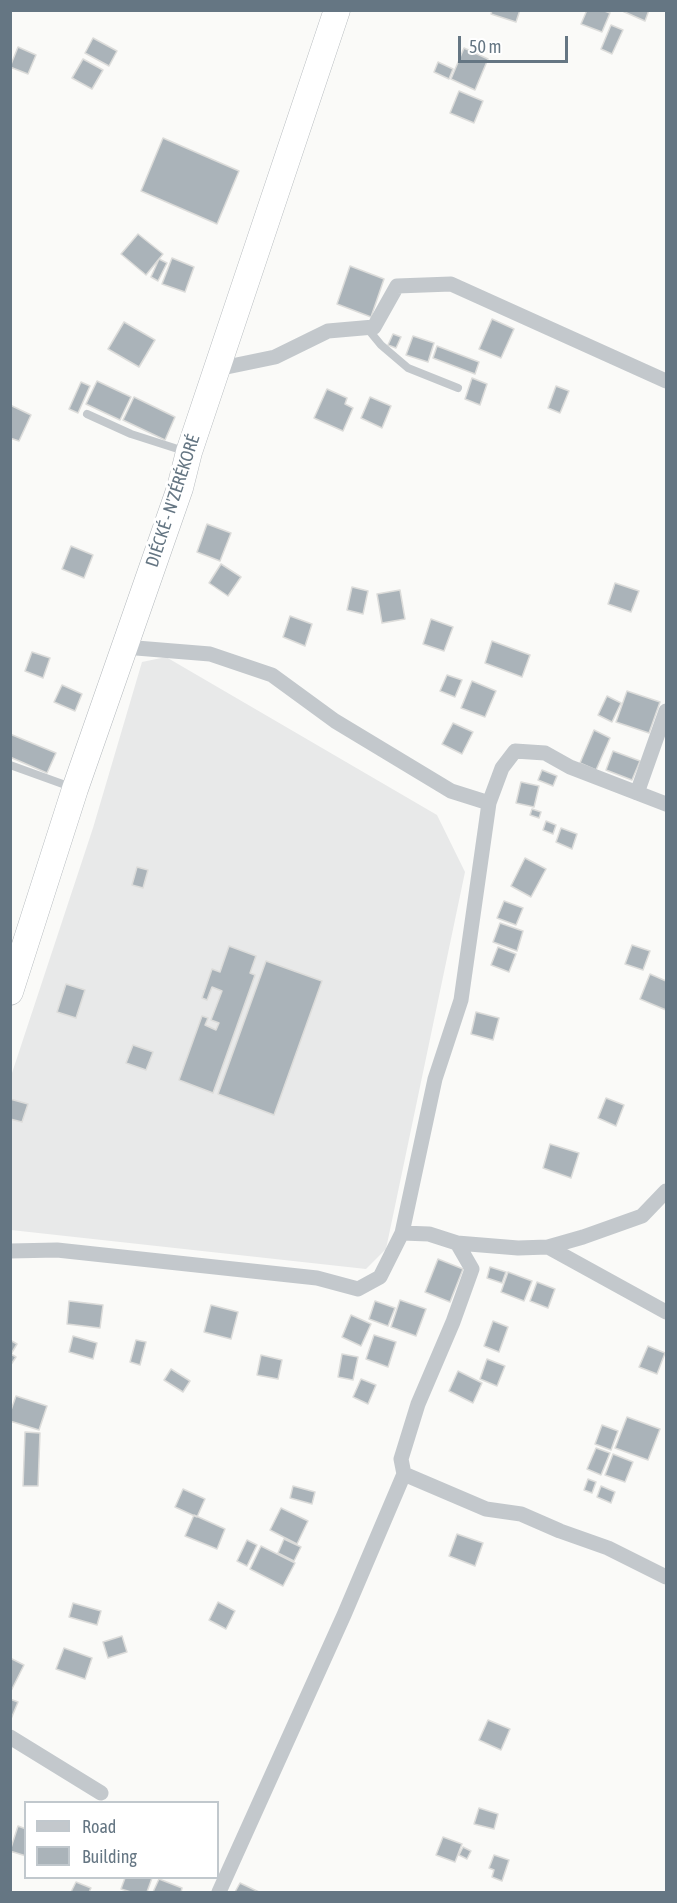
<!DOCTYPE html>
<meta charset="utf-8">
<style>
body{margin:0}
#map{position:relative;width:677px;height:1903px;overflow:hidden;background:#fafaf8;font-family:"Asap Condensed",sans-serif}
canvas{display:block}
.frame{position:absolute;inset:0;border:12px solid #657683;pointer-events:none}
.legend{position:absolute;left:24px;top:1801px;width:195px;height:78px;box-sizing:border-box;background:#fff;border:2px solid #c1c8cd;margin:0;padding:8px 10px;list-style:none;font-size:18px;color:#657683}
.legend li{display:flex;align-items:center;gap:12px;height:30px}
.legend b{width:30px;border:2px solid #c1c8cd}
.scale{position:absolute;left:458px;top:36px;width:110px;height:27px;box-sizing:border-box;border:3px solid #657683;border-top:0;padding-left:8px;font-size:18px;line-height:21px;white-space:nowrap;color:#657683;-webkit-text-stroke:4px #fff;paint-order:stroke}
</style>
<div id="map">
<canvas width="677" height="1903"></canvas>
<div class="frame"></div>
<ul class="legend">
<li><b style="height:8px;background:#c3c8cc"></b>Road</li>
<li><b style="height:16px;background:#aab3b9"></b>Building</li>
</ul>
<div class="scale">50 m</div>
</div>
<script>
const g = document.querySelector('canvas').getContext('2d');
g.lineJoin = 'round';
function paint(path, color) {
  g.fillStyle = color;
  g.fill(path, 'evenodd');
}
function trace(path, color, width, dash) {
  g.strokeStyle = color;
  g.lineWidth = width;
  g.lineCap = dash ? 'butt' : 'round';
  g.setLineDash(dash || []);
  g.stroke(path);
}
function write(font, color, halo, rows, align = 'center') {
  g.font = font + ' "Asap Condensed",sans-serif';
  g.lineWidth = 6;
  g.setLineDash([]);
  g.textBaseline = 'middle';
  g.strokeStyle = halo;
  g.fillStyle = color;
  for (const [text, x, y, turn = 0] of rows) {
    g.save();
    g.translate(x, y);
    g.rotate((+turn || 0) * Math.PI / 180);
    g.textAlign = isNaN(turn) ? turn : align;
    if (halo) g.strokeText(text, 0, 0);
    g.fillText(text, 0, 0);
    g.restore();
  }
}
paint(new Path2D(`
 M166 657 437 815 465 872 386 1249 366 1269 11 1230V1076L93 828 142 662Z`), '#e8e9e9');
const building = new Path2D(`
 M492 10H520L516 22 491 14Z
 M587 10H602L610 13 602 32 581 24Z
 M620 10H649L645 21Z
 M611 25 623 30 612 54 601 49Z
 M93 38 117 51 109 66 85 53Z
 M18 47 36 55 28 74 10 67Z
 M464 48 488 59 475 90 451 79Z
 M83 59 103 70 92 89 72 78Z
 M438 62 453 69 449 79 434 72Z
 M459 91 483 101 474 123 450 113Z
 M163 138 239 171 217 224 141 191Z
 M138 234 163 254 146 275 121 254Z
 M172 258 194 267 185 292 162 284Z
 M159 259 167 263 158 281 151 277Z
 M350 266 384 279 371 317 337 304Z
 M492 319 514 329 501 358 479 349Z
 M124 322 155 340 139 367 108 349Z
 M393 334 401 337 396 348 388 345Z
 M413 336 434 343 428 362 406 355Z
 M437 346 479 362 475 374 433 358Z
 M472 378 487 384 480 405 465 399Z
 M97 381 131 397 120 420 86 404Z
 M81 382 90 386 78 413 69 409Z
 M556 386 569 391 560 413 548 408Z
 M327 389 347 398 345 404 353 408 343 431 314 418Z
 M134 397 175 417 165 440 123 420Z
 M370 397 391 406 382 428 361 418Z
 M10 405 31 415 19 441 10 438Z
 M207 524 231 533 220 561 197 552Z
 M71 546 93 555 84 578 62 569Z
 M221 564 241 577 228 596 209 583Z
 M615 583 639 591 631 612 608 604Z
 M352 587 368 591 363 614 347 610Z
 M400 590 405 619 382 623 377 594Z
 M290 616 312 624 305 646 283 637Z
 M431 619 453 627 444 651 423 644Z
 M492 641 530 655 522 677 485 663Z
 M32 652 50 658 43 678 25 671Z
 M447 675 462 680 455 697 440 691Z
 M472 681 496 691 485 717 461 708Z
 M62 685 82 694 75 711 54 702Z
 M627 691 660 702 649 733 616 722Z
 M607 696 621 703 612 722 598 715Z
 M453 723 473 732 462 754 442 744Z
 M594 730 610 738 596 770 580 763Z
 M10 734 56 753 47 773 10 757Z
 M613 751 640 761 632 780 606 770Z
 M542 770 557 776 553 786 538 780Z
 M521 782 539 786 534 807 516 803Z
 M532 809 541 812 539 818 530 815Z
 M546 821 556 825 553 834 543 830Z
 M561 828 577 834 572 849 556 842Z
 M525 858 546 869 531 897 511 886Z
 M137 867 148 870 143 888 132 885Z
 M504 901 523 908 516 925 497 918Z
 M500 923 523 931 517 951 493 942Z
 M632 945 650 951 643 970 625 964Z
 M229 946 256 956 250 973 255 975 213 1093 179 1080 202 1016 208 1018 205 1025 216 1030 219 1023 211 1020 222 991 212 987 207 1000 202 998 212 969 220 972Z
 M498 947 516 954 509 972 491 965Z
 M266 961 322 981 274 1115 218 1094Z
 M650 974 666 981V1010L640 999Z
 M66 984 85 990 76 1018 57 1012Z
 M476 1012 499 1018 493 1040 471 1034Z
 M133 1045 153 1052 146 1070 126 1063Z
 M606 1098 624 1105 616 1126 598 1118Z
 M10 1099 28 1104 22 1122 10 1119Z
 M550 1144 579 1153 571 1178 543 1168Z
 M438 1259 463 1269 450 1302 425 1292Z
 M490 1267 506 1272 502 1283 487 1278Z
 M508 1272 532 1281 524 1301 501 1292Z
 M537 1282 555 1289 548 1308 530 1301Z
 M400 1300 426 1309 416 1336 391 1327Z
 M69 1301 103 1305 100 1328 67 1324Z
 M375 1301 395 1308 388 1326 369 1319Z
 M211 1305 238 1312 231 1339 204 1332Z
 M351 1315 371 1324 361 1346 342 1337Z
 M493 1321 508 1327 499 1352 484 1346Z
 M374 1335 396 1342 388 1367 366 1359Z
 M73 1336 97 1343 93 1359 69 1352Z
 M10 1340 17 1344 11 1354 16 1357 10 1366Z
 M136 1340 146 1342 140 1365 130 1362Z
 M648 1346 665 1353 657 1374 639 1367Z
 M342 1354 358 1357 353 1380 338 1377Z
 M261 1355 282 1360 278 1379 257 1375Z
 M487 1359 505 1366 497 1386 480 1379Z
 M171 1369 190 1381 183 1392 164 1380Z
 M458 1371 482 1383 473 1403 449 1391Z
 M361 1379 376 1385 368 1404 353 1397Z
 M16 1396 47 1406 39 1430 10 1421V1413Z
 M627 1417 660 1429 648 1460 615 1448Z
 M602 1425 618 1431 611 1450 595 1444Z
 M25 1432 40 1433 38 1486H23Z
 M596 1448 610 1453 601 1475 587 1469Z
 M613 1454 633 1462 625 1482 605 1475Z
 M588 1479 596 1482 592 1493 584 1490Z
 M293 1486 315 1492 312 1504 290 1498Z
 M601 1486 615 1492 611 1503 597 1497Z
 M183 1489 205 1499 197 1517 175 1507Z
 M281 1508 308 1521 297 1544 270 1530Z
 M194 1515 225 1529 217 1549 185 1536Z
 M457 1534 483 1543 475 1566 449 1556Z
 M284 1539 301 1547 294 1561 278 1553Z
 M247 1540 257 1545 247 1566 237 1561Z
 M261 1546 295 1563 283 1586 250 1569Z
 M218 1602 235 1611 226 1629 209 1620Z
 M73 1603 101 1611 97 1625 69 1617Z
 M122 1636 127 1652 108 1658 103 1642Z
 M64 1648 92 1658 85 1679 56 1669Z
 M10 1658 24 1665 10 1693Z
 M10 1699 18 1702 11 1719H10Z
 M488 1720 510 1729 501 1750 479 1740Z
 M479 1808 498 1814 494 1829 474 1824Z
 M18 1826 26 1829V1856L10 1851Z
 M443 1837 462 1844 455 1862 436 1855Z
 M463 1847 471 1851 467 1859 459 1855Z
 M494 1855 509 1860 502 1881 492 1877 494 1870 489 1868Z
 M125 1878H152L147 1892H131L121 1889Z
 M159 1879 182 1888 181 1892H153Z
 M76 1882 91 1888 89 1892H71Z
 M240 1883 259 1892H235Z`);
paint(building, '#aab3b9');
trace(building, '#dcdcda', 1.5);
const trunk = new Path2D(`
 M10 992 75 789 180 488 189 452 337 10`);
trace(trunk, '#b4b9bd', 27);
trace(new Path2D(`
 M367 328 381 345 408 368 458 388
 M87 414 131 434 184 451
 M10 765 71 787`), '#c3c8cc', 8);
trace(new Path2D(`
 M217 369 275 357 328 331 374 327 397 286 451 284 666 381
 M124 647 210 654 272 675 335 721 451 791 489 803 461 1000 435 1079 402 1233
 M637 793 666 711
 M489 803 502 768 515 751 545 753 570 767 666 804
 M457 1243 518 1248 548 1247 583 1237 642 1216 666 1191
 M548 1247 666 1312
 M10 1251 57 1250 317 1278 358 1289 380 1277 402 1233 429 1234 457 1243 472 1269 453 1322 418 1404 401 1459 404 1474 486 1509 521 1514 560 1531 608 1548 666 1577
 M10 1737 101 1793
 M219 1892 344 1615 404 1474`), '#c3c8cc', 15);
trace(trunk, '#fff', 26);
write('18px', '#657683', '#fff', [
 ["DIÉCKÉ - N'ZÉRÉKORÉ",173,501,-72]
]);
</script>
